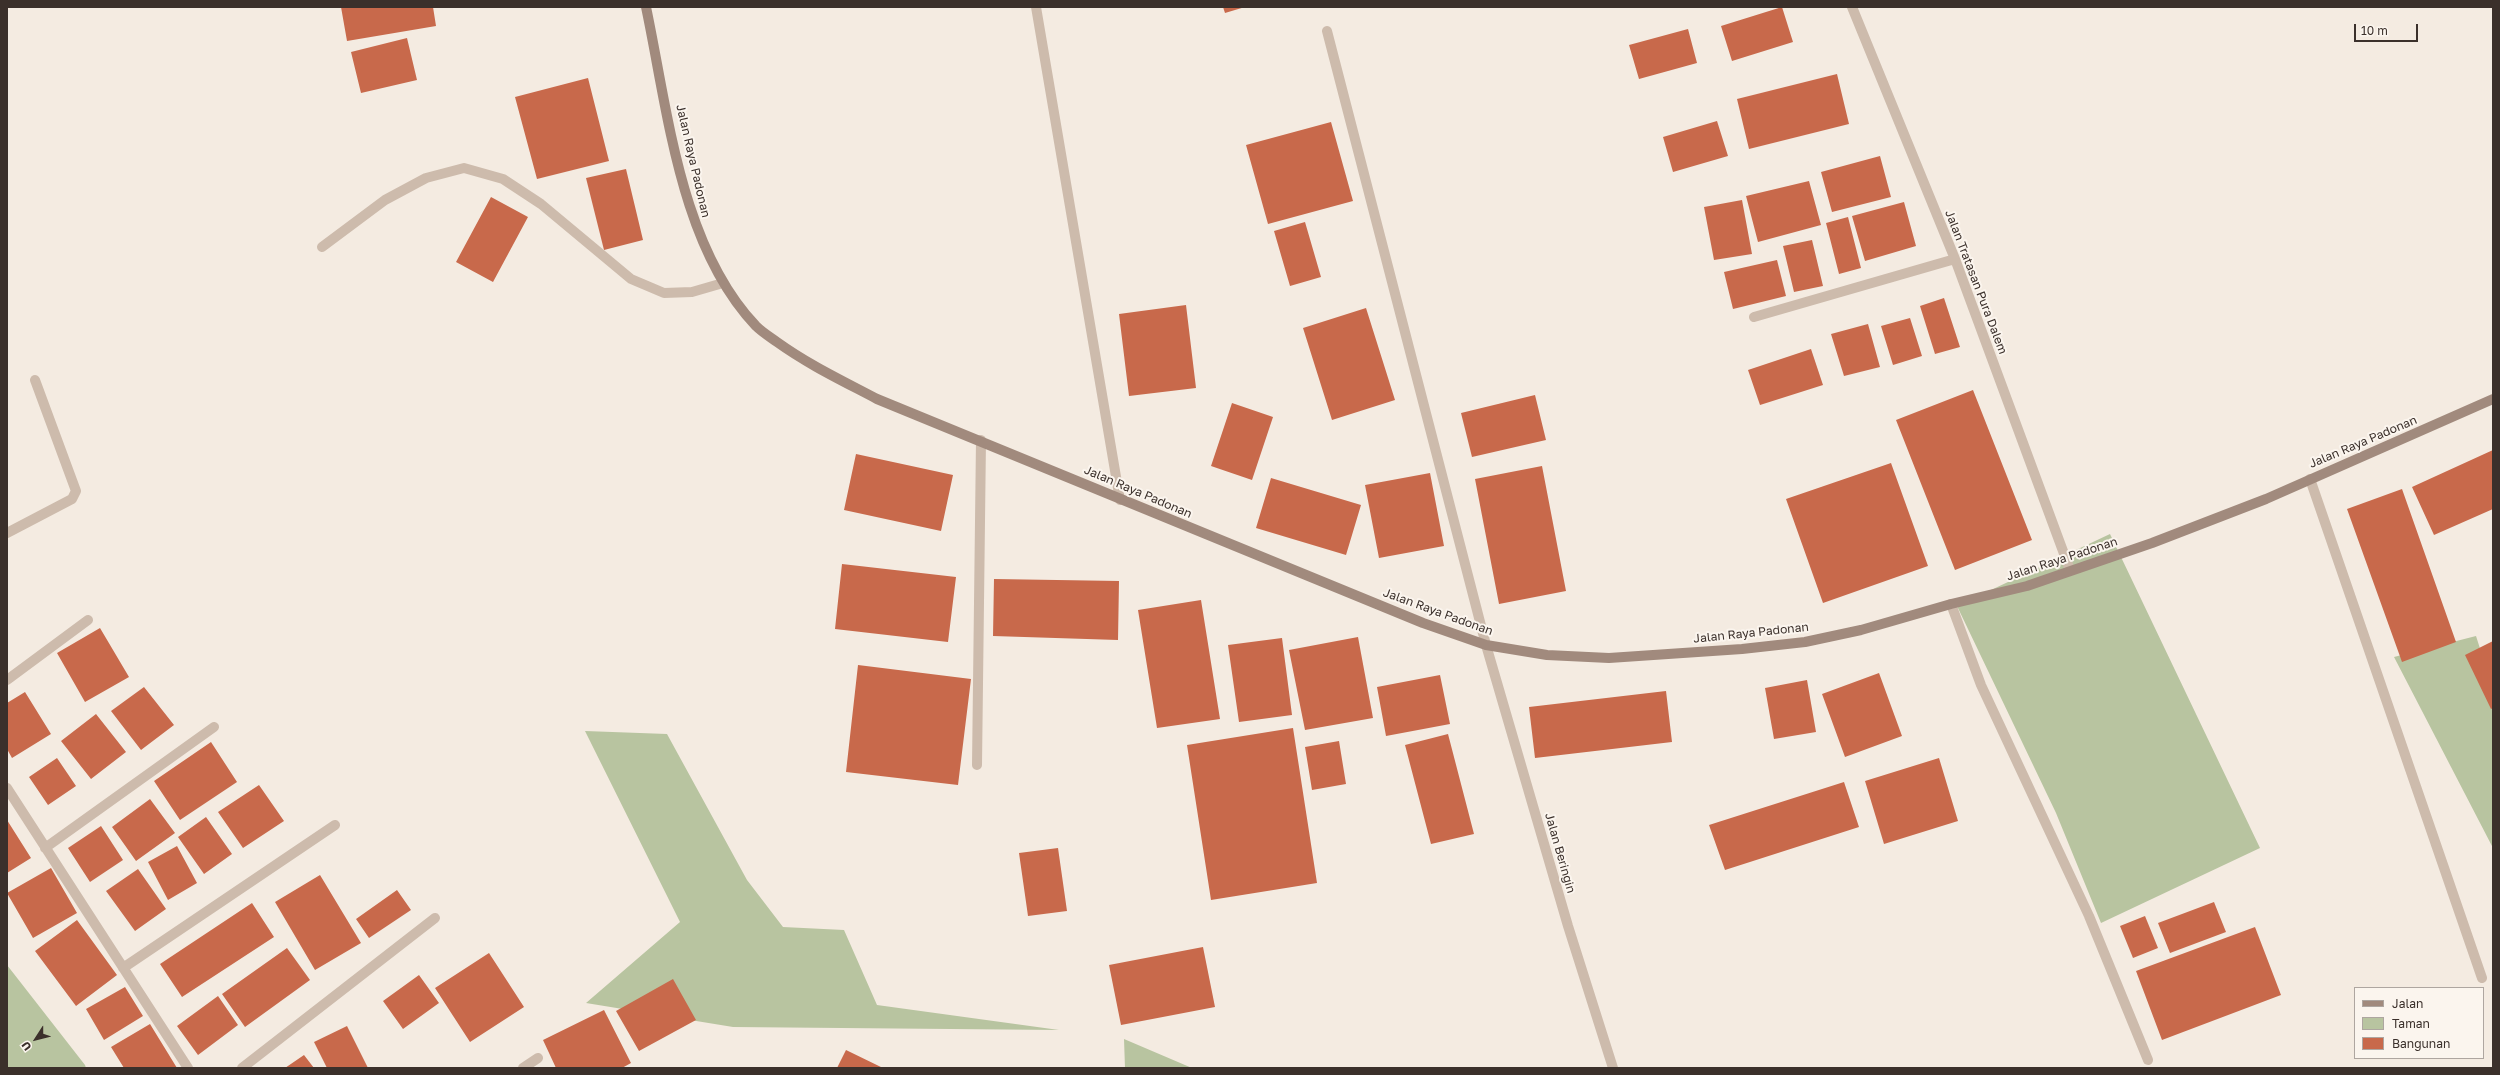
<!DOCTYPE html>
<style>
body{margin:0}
#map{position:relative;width:2500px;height:1075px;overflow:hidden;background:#f4ebe1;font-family:"Golos Text",sans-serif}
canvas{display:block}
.frame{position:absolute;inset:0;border:8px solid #3b302b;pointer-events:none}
.legend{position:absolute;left:2354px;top:987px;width:130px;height:72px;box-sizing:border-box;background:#fbf5ee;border:1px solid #aea6a0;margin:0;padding:5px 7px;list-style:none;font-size:12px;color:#3b302b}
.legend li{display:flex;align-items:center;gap:8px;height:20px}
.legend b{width:20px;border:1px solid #aea6a0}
.north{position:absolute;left:16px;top:1019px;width:40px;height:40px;-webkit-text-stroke:3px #fbf5ee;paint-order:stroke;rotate:234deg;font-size:11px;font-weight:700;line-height:16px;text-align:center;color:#3b302b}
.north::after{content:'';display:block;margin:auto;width:14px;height:18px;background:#3b302b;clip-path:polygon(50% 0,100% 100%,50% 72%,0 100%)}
.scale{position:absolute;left:2354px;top:24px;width:64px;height:18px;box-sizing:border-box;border:2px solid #3b302b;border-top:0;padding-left:5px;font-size:12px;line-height:14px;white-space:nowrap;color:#3b302b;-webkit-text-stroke:3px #fbf5ee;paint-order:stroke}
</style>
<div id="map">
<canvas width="2500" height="1075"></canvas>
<div class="frame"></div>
<ul class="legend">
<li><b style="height:5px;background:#a18a7d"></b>Jalan</li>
<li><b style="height:11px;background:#b8c4a0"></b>Taman</li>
<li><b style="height:11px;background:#c8694b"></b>Bangunan</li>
</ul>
<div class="north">U</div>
<div class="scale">10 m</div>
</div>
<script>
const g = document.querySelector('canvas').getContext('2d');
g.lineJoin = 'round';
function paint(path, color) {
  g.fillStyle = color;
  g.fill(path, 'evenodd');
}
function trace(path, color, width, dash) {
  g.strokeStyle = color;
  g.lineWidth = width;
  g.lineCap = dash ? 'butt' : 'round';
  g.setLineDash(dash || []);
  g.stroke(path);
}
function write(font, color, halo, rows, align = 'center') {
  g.font = font + ' "Golos Text",sans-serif';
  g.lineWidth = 4;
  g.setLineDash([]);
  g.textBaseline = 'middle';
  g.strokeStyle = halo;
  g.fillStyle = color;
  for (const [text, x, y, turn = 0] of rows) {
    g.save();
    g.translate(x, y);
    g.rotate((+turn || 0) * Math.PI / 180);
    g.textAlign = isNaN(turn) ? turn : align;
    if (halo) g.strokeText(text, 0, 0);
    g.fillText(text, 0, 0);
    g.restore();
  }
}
paint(new Path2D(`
 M2110 534 2260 848 2101 923 2056 813 1957 606Z
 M2476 636 2493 689V848L2394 657Z
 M585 731 667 734 747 880 783 927 844 930 877 1005 1059 1030 733 1027 586 1003 680 922Z
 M7 965 85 1065 86 1068H7Z
 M1124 1039 1192 1068H1125Z`), '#b8c4a0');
paint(new Path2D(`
 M341 7H433L436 26 347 41Z
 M1223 7H1245L1225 13Z
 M1782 7 1793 42 1732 61 1721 26Z
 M1688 29 1697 63 1639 79 1629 45Z
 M407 38 417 80 361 93 351 52Z
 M1837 74 1849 124 1749 149 1737 99Z
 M588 78 609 161 537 179 515 97Z
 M1717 121 1728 156 1673 172 1663 137Z
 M1331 122 1353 201 1268 224 1246 145Z
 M1880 156 1891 197 1832 212 1821 172Z
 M626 169 643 240 604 250 586 178Z
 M1809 181 1821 225 1758 242 1746 196Z
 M491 197 528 217 493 282 456 262Z
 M1742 200 1752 254 1714 260 1704 207Z
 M1904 202 1916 246 1865 261 1852 216Z
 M1848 217 1861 268 1839 274 1826 223Z
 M1305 222 1321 277 1290 286 1274 231Z
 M1812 240 1823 286 1794 292 1783 246Z
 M1777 260 1786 296 1733 309 1724 272Z
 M1944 298 1960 347 1935 354 1920 306Z
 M1186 305 1196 388 1129 396 1119 314Z
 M1366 308 1395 400 1332 420 1303 328Z
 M1910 318 1922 356 1893 365 1881 326Z
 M1868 324 1880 367 1844 376 1831 334Z
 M1811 349 1823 385 1760 405 1748 370Z
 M1973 390 2032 540 1955 570 1896 420Z
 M1535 395 1546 440 1472 457 1461 413Z
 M1232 403 1273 417 1252 480 1211 466Z
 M2493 450V509L2434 535 2412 487Z
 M856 454 953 475 941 531 844 510Z
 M1891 463 1928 566 1823 603 1786 499Z
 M1542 466 1566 591 1499 604 1475 479Z
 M1430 473 1444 546 1379 558 1365 485Z
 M1271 478 1361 505 1346 555 1256 528Z
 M2402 489 2456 642 2402 662 2347 509Z
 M842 564 956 577 948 642 835 629Z
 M994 579 1119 581 1118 640 993 636Z
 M1201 600 1220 719 1157 728 1138 610Z
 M100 628 129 677 85 702 57 653Z
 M1358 637 1373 718 1305 730 1289 650Z
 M1282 638 1292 715 1239 722 1228 645Z
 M2493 641V708L2491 709 2465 655Z
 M858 665 971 679 958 785 846 772Z
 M1879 673 1902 736 1845 757 1822 694Z
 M1440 675 1450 724 1386 736 1377 687Z
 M1807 680 1816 732 1774 739 1765 688Z
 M144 687 174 725 141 750 111 711Z
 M1666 691 1672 742 1535 758 1529 707Z
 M25 692 51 734 12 758 7 749V703Z
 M96 714 126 752 91 779 61 741Z
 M1293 728 1317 883 1211 900 1187 745Z
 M1448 734 1474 834 1431 844 1405 745Z
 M1339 741 1346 784 1312 790 1305 747Z
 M211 742 237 782 180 820 154 781Z
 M57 758 76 786 48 805 29 777Z
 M1939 758 1958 821 1884 844 1865 781Z
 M1844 782 1859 827 1725 870 1709 825Z
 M259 785 284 821 243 848 218 812Z
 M150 799 175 833 136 861 112 827Z
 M206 817 232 854 204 874 178 837Z
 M7 820 31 858 7 873Z
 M101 826 123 860 90 882 68 848Z
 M177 846 197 883 168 900 148 862Z
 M1058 848 1067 911 1028 916 1019 853Z
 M51 868 77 913 33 938 7 893Z
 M138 869 166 909 135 931 106 891Z
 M320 875 361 943 315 970 275 902Z
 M397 890 411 910 369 938 356 919Z
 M2214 902 2226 932 2170 953 2158 923Z
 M252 903 274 937 182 997 160 964Z
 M2145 916 2158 948 2133 958 2120 926Z
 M77 920 117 975 76 1006 35 951Z
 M2255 927 2281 995 2162 1040 2136 971Z
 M1203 947 1215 1007 1121 1025 1109 965Z
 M287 948 310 980 245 1027 222 994Z
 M489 953 524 1007 470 1042 435 988Z
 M419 975 439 1003 403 1029 383 1001Z
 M673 979 696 1020 639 1051 616 1011Z
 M125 987 143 1016 104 1040 86 1009Z
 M218 996 238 1025 198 1055 177 1026Z
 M604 1010 631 1063 622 1068H556L543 1040Z
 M150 1024 177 1068H124L111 1047Z
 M347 1026 368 1068H327L314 1042Z
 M846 1050 883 1068H837Z
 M304 1055 314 1068H285Z`), '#c8694b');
trace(new Path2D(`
 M1036 7 1120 500
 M1852 7 1955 259 2070 570
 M1327 31 1486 645
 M322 247 385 200 426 178 464 168 503 179 541 204 631 279 664 293 692 292 723 283
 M1754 317 1955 259
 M2310 479 2482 978
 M7 533 72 499 76 491 35 380
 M1951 604 1981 685 2089 916 2148 1060
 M7 680 88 620
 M977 765 981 440
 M7 788 188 1068
 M45 848 214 727
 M123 968 335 825
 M242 1068 435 918
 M523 1068 538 1058`), '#cdbbac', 10);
trace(new Path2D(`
 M1486 645 1568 926 1613 1068`), '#cdbbac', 10);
trace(new Path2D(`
 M646 7C668 111 680 246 756 326 762 332 770 337 777 342 809 365 843 381 877 399L1423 623 1486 645 1547 655 1609 658 1742 649 1805 642 1861 630 1951 604 2027 586 2152 543 2266 499 2493 399`), '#a18a7d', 10);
write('12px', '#3b302b', '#fbf5ee', [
 ["Jalan Raya Padonan",693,161,77],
 ["Jalan Tratasan Pura Dalem",1976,282,69],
 ["Jalan Raya Padonan",2363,442,-23],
 ["Jalan Raya Padonan",1138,492,23],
 ["Jalan Raya Padonan",2062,559,-18],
 ["Jalan Raya Padonan",1438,612,20],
 ["Jalan Raya Padonan",1751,633,-6],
 ["Jalan Beringin",1560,853,74]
]);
</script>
